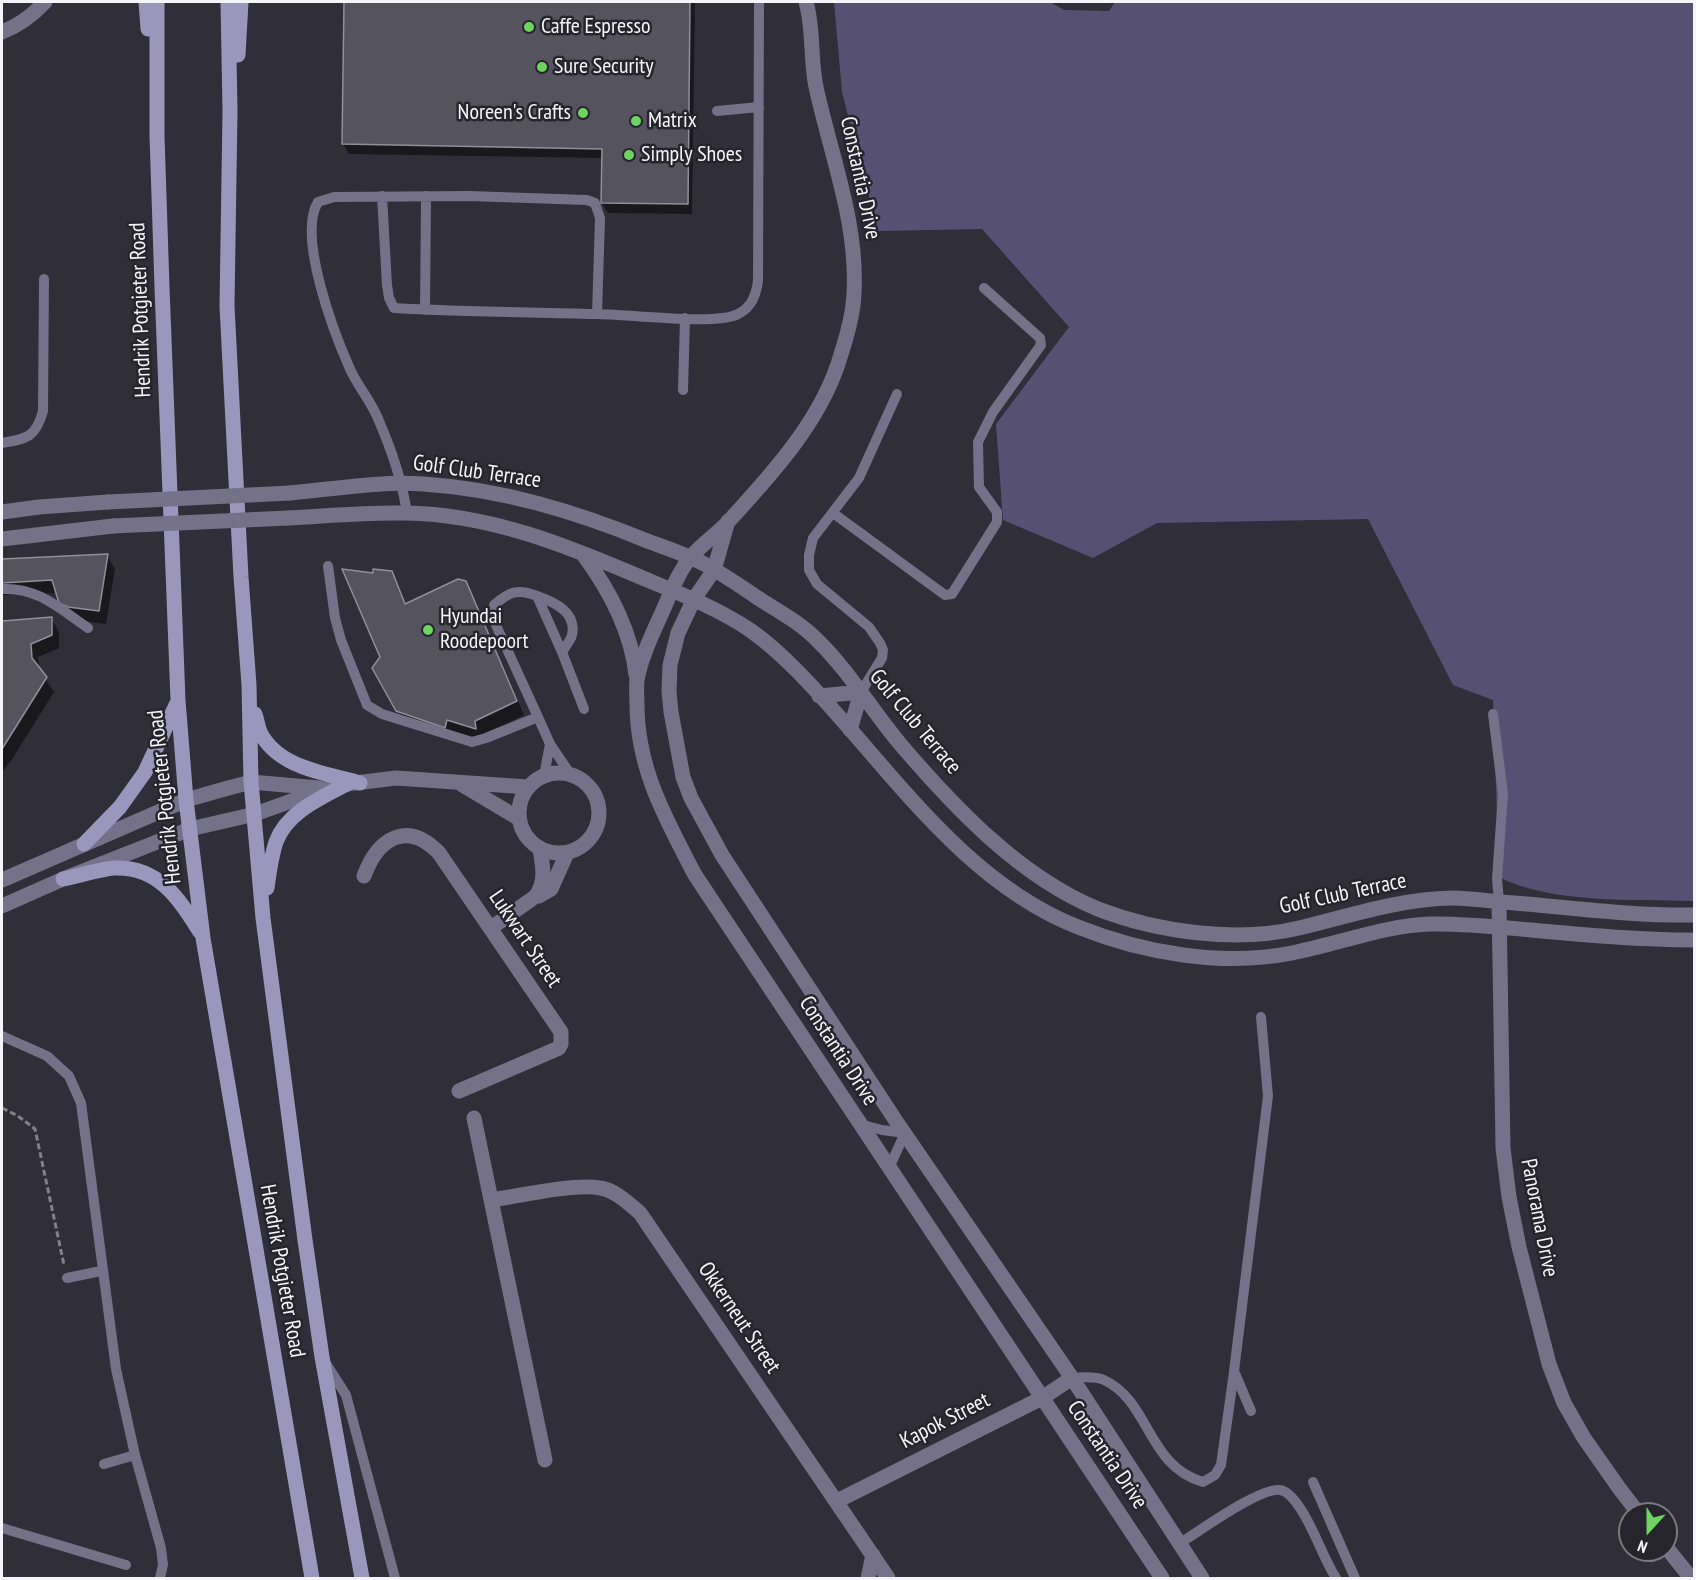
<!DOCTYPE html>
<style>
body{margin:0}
#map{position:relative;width:1696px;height:1580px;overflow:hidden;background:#302e38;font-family:"PT Sans Narrow",sans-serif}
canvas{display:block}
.frame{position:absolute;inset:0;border:3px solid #f5f4fa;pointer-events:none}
.north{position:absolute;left:1618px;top:1502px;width:60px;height:60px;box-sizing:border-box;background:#26252e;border:2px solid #797880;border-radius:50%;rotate:201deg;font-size:16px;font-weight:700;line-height:24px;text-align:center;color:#f5f4fa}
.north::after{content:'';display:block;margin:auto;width:21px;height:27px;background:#6ed360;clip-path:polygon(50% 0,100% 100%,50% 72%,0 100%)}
</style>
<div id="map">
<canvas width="1696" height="1580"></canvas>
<div class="frame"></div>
<div class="north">N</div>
</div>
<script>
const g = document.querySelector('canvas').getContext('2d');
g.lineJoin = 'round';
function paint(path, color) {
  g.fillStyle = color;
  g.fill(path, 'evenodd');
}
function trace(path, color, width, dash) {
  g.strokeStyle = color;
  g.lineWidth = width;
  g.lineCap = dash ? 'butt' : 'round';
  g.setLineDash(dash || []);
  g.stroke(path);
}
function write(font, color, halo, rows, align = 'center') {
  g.font = font + ' "PT Sans Narrow",sans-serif';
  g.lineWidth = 5;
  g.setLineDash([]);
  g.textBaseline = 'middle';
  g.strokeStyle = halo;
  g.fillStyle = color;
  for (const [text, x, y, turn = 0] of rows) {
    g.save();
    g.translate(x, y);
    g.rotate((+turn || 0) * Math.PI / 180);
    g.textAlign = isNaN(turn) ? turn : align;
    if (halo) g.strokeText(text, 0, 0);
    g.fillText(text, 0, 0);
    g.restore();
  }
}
paint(new Path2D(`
 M834 2H1050L1064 10 1109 11 1115 2H1694V901C1635 899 1551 904 1499 877L1493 700 1453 685 1368 519 1157 523 1093 558 1003 520 996 424 1069 327 982 229 878 231 842 92Z`), '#565172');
paint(new Path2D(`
 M345 2H695L692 214 608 213 602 203 603 158 349 154 343 144Z
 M107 556 115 569 106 624 77 620 69 616 58 593 2 595V561Z
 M391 572 406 605 465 583 473 597 524 715 482 735 483 742 406 725 374 668 381 657 374 575Z
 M51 618 59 632V648L38 657 39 669 54 692 11 761 2 772V623Z`), '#0007');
const building = new Path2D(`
 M344 2H690L688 204 601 203 602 149 342 144Z
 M108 554 99 611 68 607 59 603 52 580 2 583V559Z
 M342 569 373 573V569L392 571 405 604 458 579 466 581 517 701 475 721 476 729 447 720 445 728 396 711 372 668 380 657Z
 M52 617V635L31 644 32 658 47 677 2 749V621Z`);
paint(building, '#54535e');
trace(building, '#908f9b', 1.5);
trace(new Path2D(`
 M2 1108 18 1116 35 1129 64 1265`), '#828189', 3, [6, 3]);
trace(new Path2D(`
 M717 111 759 107
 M382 196 387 285 389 298 394 308C462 312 529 312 596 314 626 314 716 326 738 314 752 307 756 295 758 281L759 2
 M425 310 426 196
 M683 390 685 318
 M2 443C27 439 36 437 43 411L44 279
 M407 513C402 480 392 451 379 421 372 402 358 387 350 369 334 333 297 236 318 202L334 197 469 196 587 200 595 203 600 218 597 314
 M833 513 945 595 952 594 997 522V512L979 487 978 442 993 412 1041 345 1040 338 984 288
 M328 566 335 618 341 640 367 705 382 714 472 742 486 738 538 717 550 744 571 775
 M2 589C38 587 60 609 88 628
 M537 596C554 602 577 612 572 635 571 640 565 647 562 652
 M861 692 882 658 883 650 880 643 869 627 817 584 809 570V555L813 538 859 478 897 394
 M1493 714 1503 794 1497 879 1499 902
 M538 717 495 623 494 605C509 592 517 588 537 596L562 652 584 709
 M544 776 550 744
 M2 1036 47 1056 69 1076 81 1103 116 1369 135 1455 161 1548 163 1565 160 1578
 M859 1124 882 1130 905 1133 889 1168
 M67 1278 101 1271
 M325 1362 346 1395 395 1578
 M1072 1378C1082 1377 1095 1376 1104 1380 1150 1401 1147 1466 1203 1482L1215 1475 1221 1465 1234 1372
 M1251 1411 1234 1371 1268 1096 1261 1017
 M104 1464 135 1455
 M1313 1482 1355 1578
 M2 1528 126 1565
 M1179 1544C1198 1532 1260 1487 1280 1490 1288 1491 1296 1502 1300 1508 1315 1530 1322 1556 1336 1578`), '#747189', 10);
trace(new Path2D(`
 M2 32C18 26 33 15 45 2
 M519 813a40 40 0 1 1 80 0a40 40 0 1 1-80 0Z
 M461 784 518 818
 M364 876C378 838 407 820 439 853L561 1032V1044L559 1048 459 1091
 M2 880 186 800 221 790 251 782 319 788
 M539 896 551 889 567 853
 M1499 902 1503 1148 1509 1197 1519 1247 1549 1364 1564 1403 1584 1438 1619 1488 1639 1514
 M2 906 63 879 190 829 255 814 325 789 347 784 396 778 528 787
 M491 928 536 896C546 881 543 867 540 849
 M474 1118 545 1460
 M491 1200C519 1196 575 1183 600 1188 615 1190 628 1203 640 1213L888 1578
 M837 1501 1042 1398 1072 1378
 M1666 1547 1691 1578
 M868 1578 873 1555`), '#747189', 15);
trace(new Path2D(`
 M806 2C814 30 810 58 816 87 831 156 858 223 854 294 853 317 845 342 838 364 818 424 771 475 729 521 717 534 702 544 691 557 677 573 669 598 660 617 651 637 641 658 637 680 636 688 637 696 637 704 637 769 666 819 695 875L1162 1578
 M290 493C334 489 380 481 423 484 502 489 577 512 650 542 669 549 690 556 708 566 726 576 743 588 761 600 780 612 802 624 818 641 849 671 873 712 901 745 955 808 1020 877 1098 909 1157 932 1237 943 1299 928 1349 916 1399 899 1452 898 1473 898 1494 902 1515 903 1574 908 1634 916 1694 915
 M2 512 39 507 108 502
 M288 518C327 516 366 512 405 513 490 514 568 546 645 579 681 594 717 608 750 630 787 656 820 695 850 729 915 804 983 890 1078 927 1143 953 1222 967 1292 953 1338 944 1383 926 1429 924 1464 923 1497 927 1531 930 1585 935 1640 940 1694 940
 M728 521 714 570 694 599 678 633 670 665 669 691 671 712 683 777 691 798 722 855 896 1121 1072 1378 1202 1578
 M2 539 113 526
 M582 553C609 589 631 630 636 675
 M819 696 861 692 850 730`), '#747189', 15);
trace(new Path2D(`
 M146 2 148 29
 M157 2V136L162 287 178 700 186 800 203 938 312 1578
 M228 2 230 111 227 306 241 577 249 685 251 782 263 918 305 1240 322 1357 362 1578
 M238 55 241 2
 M255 714C257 720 258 727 260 732 278 768 325 773 360 783
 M84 844 120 807 145 772 177 703
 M63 879C78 876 101 869 114 868 159 866 179 899 200 932
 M267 888C269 873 271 857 276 842 287 812 321 798 347 784`), '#9b96bb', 15);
trace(new Path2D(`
 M108 502 290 493
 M113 526 288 518`), '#747189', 15);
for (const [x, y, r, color] of [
 [529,27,6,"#6ed360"],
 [542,67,6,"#6ed360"],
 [583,113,6,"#6ed360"],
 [636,121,6,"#6ed360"],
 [629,155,6,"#6ed360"],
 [428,630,6,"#6ed360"]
]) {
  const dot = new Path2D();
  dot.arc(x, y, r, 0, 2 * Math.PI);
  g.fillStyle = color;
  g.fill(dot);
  trace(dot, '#26252e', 2);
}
write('22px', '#f5f4fa', '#26252e', [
 ["Caffe Espresso",541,27],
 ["Sure Security",554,67],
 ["Noreen's Crafts",571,113,"right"],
 ["Matrix",648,121],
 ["Simply Shoes",641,155],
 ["Hyundai",440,617],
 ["Roodepoort",440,642]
], 'left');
write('22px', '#f5f4fa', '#26252e', [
 ["Constantia Drive",860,178,78],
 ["Hendrik Potgieter Road",141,310,-92],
 ["Golf Club Terrace",477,472,8],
 ["Golf Club Terrace",915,722,50],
 ["Hendrik Potgieter Road",165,797,-96],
 ["Golf Club Terrace",1343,894,-12],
 ["Lukwart Street",525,939,56],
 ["Constantia Drive",838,1051,57],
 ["Panorama Drive",1539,1218,79],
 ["Hendrik Potgieter Road",282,1271,80],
 ["Okkerneut Street",739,1318,56],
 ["Kapok Street",945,1421,-27],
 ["Constantia Drive",1107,1455,56]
]);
</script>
